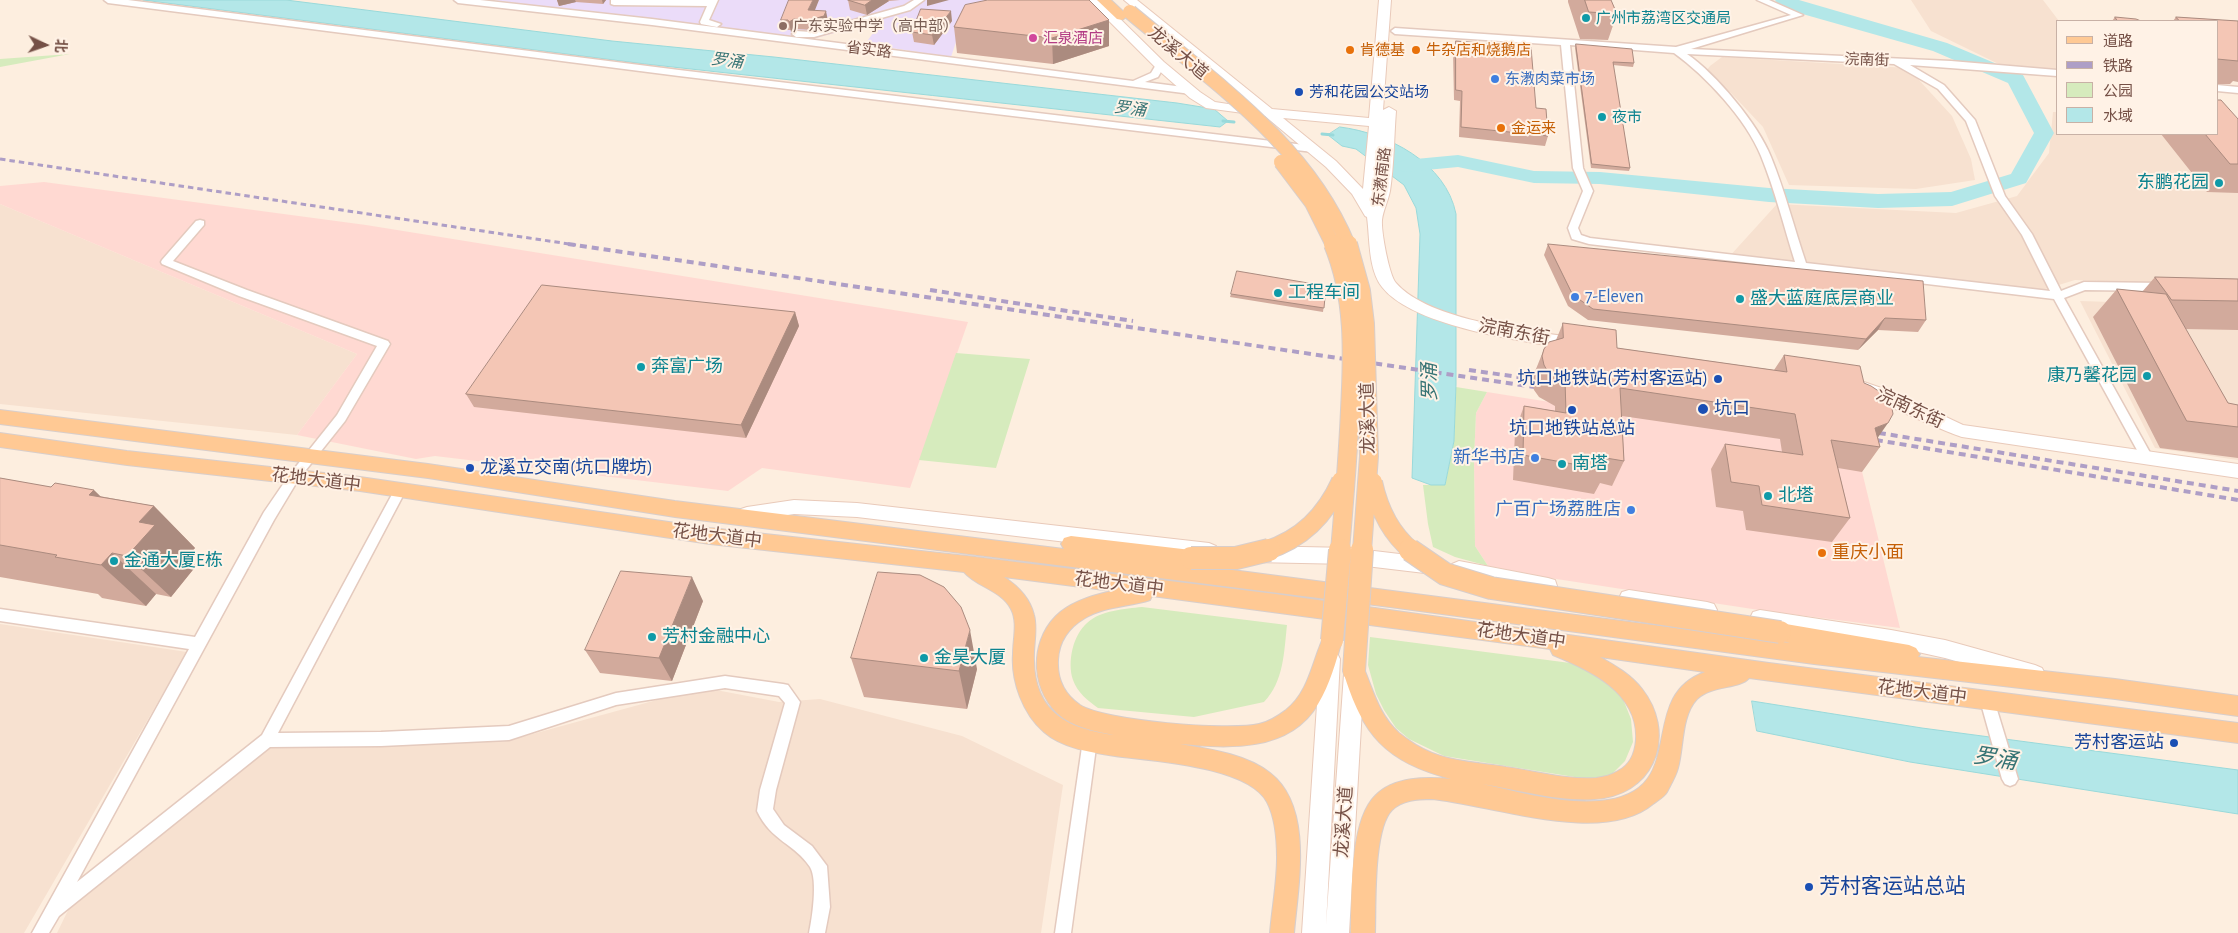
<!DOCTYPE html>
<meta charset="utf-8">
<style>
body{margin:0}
#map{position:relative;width:2238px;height:933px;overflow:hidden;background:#fdeedf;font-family:"Alegreya Sans","Noto Sans SC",sans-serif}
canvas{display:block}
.legend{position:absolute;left:2056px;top:20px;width:162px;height:115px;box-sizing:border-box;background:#fff2e6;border:1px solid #c8b1a6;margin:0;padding:6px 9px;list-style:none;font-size:15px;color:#755046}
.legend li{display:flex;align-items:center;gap:10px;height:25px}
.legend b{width:25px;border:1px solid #c8b1a6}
.north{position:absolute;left:20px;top:20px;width:50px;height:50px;-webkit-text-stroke:4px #fff2e6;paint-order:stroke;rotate:93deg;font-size:14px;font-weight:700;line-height:20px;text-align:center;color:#755046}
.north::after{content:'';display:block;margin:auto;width:18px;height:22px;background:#755046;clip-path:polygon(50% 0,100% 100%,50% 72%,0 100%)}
</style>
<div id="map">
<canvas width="2238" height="933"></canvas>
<ul class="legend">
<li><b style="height:6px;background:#ffc994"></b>道路</li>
<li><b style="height:6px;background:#ae9ec6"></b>铁路</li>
<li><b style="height:14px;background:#d6ebbd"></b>公园</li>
<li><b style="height:14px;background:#b3e7e8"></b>水域</li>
</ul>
<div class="north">北</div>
</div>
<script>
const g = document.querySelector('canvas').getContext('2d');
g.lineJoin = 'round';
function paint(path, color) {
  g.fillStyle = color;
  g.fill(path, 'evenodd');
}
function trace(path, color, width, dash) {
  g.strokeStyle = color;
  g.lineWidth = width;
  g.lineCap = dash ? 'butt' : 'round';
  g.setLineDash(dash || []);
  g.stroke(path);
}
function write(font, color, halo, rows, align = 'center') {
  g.font = font + ' "Alegreya Sans","Noto Sans SC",sans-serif';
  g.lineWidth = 4;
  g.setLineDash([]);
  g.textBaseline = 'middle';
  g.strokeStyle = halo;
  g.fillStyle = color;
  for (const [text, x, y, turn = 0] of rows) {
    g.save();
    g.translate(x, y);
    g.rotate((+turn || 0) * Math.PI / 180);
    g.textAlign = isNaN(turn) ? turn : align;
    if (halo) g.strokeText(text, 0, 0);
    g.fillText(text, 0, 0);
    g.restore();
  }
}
paint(new Path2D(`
 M1911 0H2043L2059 21H2057V74L2013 71 1931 31Z
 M1722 57 1908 68 1952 116 1971 159 1975 180 1916 189 1789 185 1763 127 1731 93 1713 80 1706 71 1710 66Z
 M2053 112H2057V134H2217L2238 138V287L2075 280 2039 291 1728 258 1777 204 1956 213 2017 196 2049 153Z
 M0 204 357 354 297 435 0 404Z
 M2080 301 2238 306V460L2155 448Z
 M0 624 187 652 24 933H0Z
 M716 690 779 702 820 699 962 736 1063 785 1041 933H57L72 902 266 748 507 741 664 698Z`), '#f7e1d0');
paint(new Path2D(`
 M44 182 366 225 968 322 910 488 762 468 728 491 435 456 416 459 297 435 357 354 0 204V186Z
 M1487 392 1857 451 1900 628 1759 610 1550 578 1488 566 1475 546 1474 459 1476 413Z`), '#ffd9d2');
paint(new Path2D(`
 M493 0H1018L960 30 951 57 865 44 876 29 871 23 809 40Z`), '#ebdcf9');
paint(new Path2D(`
 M70 54 0 67V59Z
 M956 353 1030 359 996 468 919 460Z
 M1456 387 1487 392 1476 413 1474 459 1475 546 1488 566 1455 557 1433 547 1428 524 1423 485H1445L1454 441Z
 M1142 607 1287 625C1284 652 1284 681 1264 702L1194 717 1098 708C1088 701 1077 692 1073 680 1067 662 1073 635 1087 623 1101 610 1125 609 1142 607Z
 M1370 637 1578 664 1599 675 1621 694 1631 719 1633 742 1625 761 1610 776 1587 779 1444 756 1409 739 1396 728 1384 710 1376 694 1368 665Z`), '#d6ebbd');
const water = new Path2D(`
 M143 0H286L612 41 774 57 1177 103 1214 109 1228 121 1220 127 645 64Z
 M1340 127C1388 133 1446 163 1456 214V384L1454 441 1445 485H1431L1412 478 1420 234 1416 208 1404 185 1356 149 1342 146 1328 135Z
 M1752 701 1922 728 2238 770V814L1910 762 1757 731Z`);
paint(water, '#b3e7e8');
trace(water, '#99d9da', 1);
trace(new Path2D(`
 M1223 121 1234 122
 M1322 134 1333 135`), '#99d9da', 3);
paint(new Path2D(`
 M1775 0H1799L1947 43 2023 75 2054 133 2026 183 1952 206 1878 208 1769 202 1600 184 1534 183 1458 167 1405 172 1398 170 1395 166 1398 162 1405 160 1458 155 1534 171 1600 172 1769 188 1878 194 1951 192 2011 174 2034 133 2008 83 1933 51 1799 13 1778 4Z`), '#b3e7e8');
const street = new Path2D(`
 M104 0H128L679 70 1313 146 1318 149 1313 152 679 76 108 3Z
 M454 0H480L652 19 1133 81 1151 73 1157 63 1160 62 1165 65 1158 77 1145 82 1191 88 1196 91 1191 94 652 25 458 3Z
 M611 0H718L709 20 721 24 717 27 701 24 700 22 707 6 614 5 611 4Z
 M914 0H924L910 10 814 37H796L792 34 796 31 811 32 904 6Z
 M1757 0H1769L1803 15 1691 49 1951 61 2057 70V76L1910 65 1944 85 1975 120 2005 196 2032 234 2061 291 2084 282 2163 283 2168 287 2163 291 2085 290 2064 298 2153 458 2151 461H2143L2054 299 1589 244 1572 239 1568 228 1583 191 1573 168 1561 45 1395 34 1391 31 1395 28 1676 47 1791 15ZM1570 45 1674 53C1706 76 1746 119 1761 156 1775 190 1784 227 1795 262L1590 238 1581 235 1578 228 1593 191 1583 168ZM1687 54 1894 64 1938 89 1966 121 1995 196 2022 235 2050 291 1806 263C1794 228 1785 191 1771 157 1758 124 1716 74 1687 54Z
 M2217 85 2238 87V93L2217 91Z
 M200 220 204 221V225L173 261 247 290 388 341 390 344 345 421 298 480 274 520 77 882 262 735 396 487H404L406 490 278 733 381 732 509 726 616 693 725 676 783 684 788 685 800 702 776 790 773 809 784 825 812 846 827 866 830 907 825 933H809C812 919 818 880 810 867 795 844 771 841 757 811L760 790 785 703 779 696 725 688 616 705 509 740 381 746 270 747 59 916 49 933H32L189 649 0 621V609L195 637 264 512 290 474 337 415 377 346 239 296 162 264 161 262 162 260 196 221Z
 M1987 694 1992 695 1994 700 2018 779 2015 784 2010 786 2005 784 2002 779 1980 700 1982 695Z
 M1090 733 1095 735 1097 740 1071 933H1055L1083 740 1085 735Z`);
const secondary = new Path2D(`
 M1088 0H1101L1164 62 1200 92 1215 102 1254 108 1124 0H1137L1272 109 1369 118 1379 0H1391L1383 110 1389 107 1396 111C1394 137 1394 165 1390 191 1388 201 1383 211 1382 220 1381 231 1389 275 1396 283 1429 321 1530 331 1579 338L1585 340 1587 344 1585 348 1579 350C1529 342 1414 328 1382 287 1368 269 1370 239 1367 217L1365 216 1352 194 1326 167 1265 116 1206 108 1190 98 1156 68ZM1283 118 1369 126 1363 189 1336 161Z
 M1861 381 1893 392 1963 425 2238 464V478L1962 437C1949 433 1856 393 1853 387L1855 383Z
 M794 500 857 503 1209 543 1216 546 1218 551 1216 556 1209 559 857 517 794 514 747 521 741 519 738 514 741 509 747 507Z
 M1254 546 1349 548 1433 558 1440 561 1442 566 1440 571 1433 574 1349 564 1254 562 1247 559 1245 554 1247 549Z
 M1459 561 1548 578 1555 580 1557 586 1555 592 1548 594 1459 577 1452 574 1450 569 1452 564Z
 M1629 590 1707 602 1714 604 1717 610 1714 616 1707 618 1629 606 1622 604 1619 598 1622 592Z
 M1760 610 1891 630 1945 640 2035 665 2042 668 2045 674 2042 680 2035 683 1945 658 1891 646 1760 626 1753 624 1750 618 1753 612Z
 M1330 650 1337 653 1340 659 1326 925 1344 674 1347 668 1354 665 1361 668 1364 674 1349 933H1302L1320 659 1323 653Z`);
const primary = new Path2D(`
 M1097 0H1111L1128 16 1122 20 1117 19Z
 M0 410 428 464 675 501 1064 549 1061 544 1064 538 1071 536 1191 550 1198 552 1201 558 1198 564 1194 565 1790 643 1773 638 1770 632 1773 626 1780 623 1909 645 1916 648 1920 654 1918 657 2115 679 2238 696V716L2115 699 1814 664 1390 607 675 517 428 478 0 424Z
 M0 433 127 451 360 477 710 528 967 556 1275 594 1769 663 2238 723V743L1749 678C1740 689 1712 685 1697 699 1681 716 1684 747 1678 768 1676 776 1671 784 1667 792 1664 797 1658 800 1653 804 1603 846 1492 805 1432 799 1418 799 1402 800 1392 810 1373 829 1376 906 1375 933H1351C1352 898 1349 822 1375 796 1394 776 1427 777 1451 779 1385 761 1363 736 1343 671L1346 664 1354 662 1362 664C1373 689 1378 714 1399 733 1409 741 1420 748 1432 753 1455 762 1482 763 1506 767 1535 771 1566 780 1596 778 1604 777 1611 775 1618 771 1630 765 1635 753 1636 740 1639 693 1590 670 1553 655L1550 649 1152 596 1150 600C1129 607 1105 606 1085 618 1068 628 1059 641 1058 660 1057 679 1064 694 1080 705 1105 721 1229 731 1259 724 1269 722 1278 716 1286 710 1310 691 1312 660 1325 634L1332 631 1339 634 1342 640C1336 662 1330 684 1318 704 1289 753 1228 748 1180 744 1209 749 1246 754 1270 773 1314 807 1298 886 1294 933H1270C1272 908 1277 883 1277 858 1277 841 1275 817 1267 802 1248 766 1152 761 1115 756 1093 753 1062 748 1044 732 1023 714 1011 681 1013 654 1013 639 1018 622 1011 609 1001 590 977 587 964 572L710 544 360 491 127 465 0 447ZM1004 577 1112 591C1093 595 1070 602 1056 616 1028 644 1031 694 1063 718 1078 728 1098 732 1114 735 1069 729 1035 713 1034 661 1033 646 1038 630 1034 615 1030 598 1018 586 1004 577ZM1600 657 1705 672C1633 698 1694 794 1599 801 1560 804 1520 792 1482 784 1519 790 1567 804 1604 798 1658 789 1675 731 1642 689 1631 675 1616 666 1600 657Z`);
trace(street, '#e4cabe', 3);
trace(secondary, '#e9caba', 2);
trace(primary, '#d8cecb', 2);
paint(street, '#fff');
paint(secondary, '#fff');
paint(primary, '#ffc994');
trace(new Path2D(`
 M0 159 576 245`), '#ae9ec6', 3, [5.5, 4]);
trace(new Path2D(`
 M568 244 1548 389
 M930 290 1133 321
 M1469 370 1546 381
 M1867 431 2238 491
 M1864 438 2238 500`), '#ae9ec6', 4, [7, 5]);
const primaryBridgeFar2 = new Path2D(`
 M1130 12C1211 80 1307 144 1348 245
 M1281 162 1312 203 1333 245`);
const primaryBridgeFar1 = new Path2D(`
 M1333 244C1355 297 1353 354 1350 410 1348 457 1344 504 1340 551
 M1348 244 1361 291 1365 324 1369 456 1362 551
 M1373 482C1379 510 1390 533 1412 551
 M1265 551C1302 539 1325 516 1341 481`);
const primaryBridge = new Path2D(`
 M1410 550 1445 574 1491 588 1780 632
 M1191 558H1236L1269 550
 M1332 640 1340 550
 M1354 671 1362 550`);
trace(primaryBridgeFar2, '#d8cecb', 16, []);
trace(primaryBridgeFar1, '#d8cecb', 20, []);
trace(primaryBridge, '#d8cecb', 24, []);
trace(primaryBridgeFar2, '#ffc994', 14);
trace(primaryBridgeFar1, '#ffc994', 18);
trace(primaryBridge, '#ffc994', 22);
paint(new Path2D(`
 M557 0H606L603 4 576 2 559 6Z
 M848 0H900L889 1 867 15 850 10Z
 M1568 0H1611L1617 14 1608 40 1580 39 1568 2Z
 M814 11 828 21 826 26 811 30 796 29 791 32V30H783L781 20Z
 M2115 17 2141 21H2112Z
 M2176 17 2238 21V82L2233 81 2230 84H2217V21H2173Z
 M1109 20V46L1053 64 957 53 954 27Z
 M952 21 934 45 914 42 912 32Z
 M1456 41 1536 108 1548 136 1545 146 1459 137 1460 101 1454 100 1453 51Z
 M1576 44 1634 63 1633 67 1613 65 1630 168 1629 171 1591 168 1575 48Z
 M2238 119V193L2207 192 2161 134H2217Z
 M1548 244 1926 320 1918 332 1878 330 1858 350 1588 320 1568 306 1544 255Z
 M2155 277 2238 279V330L2185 329 2228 403 2238 405V458L2160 448 2093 317 2117 289 2142 292Z
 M1326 286 1323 312 1230 297 1231 294Z
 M795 312 799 326 746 438 474 407 466 394Z
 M1563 323 1617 348 1774 370 1784 355 1878 437 1880 447 1862 472 1838 468 1850 518 1832 542 1746 530 1743 511 1716 507 1711 469 1725 444 1782 452 1780 439 1622 416 1624 461 1612 486 1600 483 1594 494 1513 480 1515 431 1524 406 1555 411V406L1539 397 1534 390 1532 382 1534 374 1544 349 1556 340Z
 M0 478 154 506 195 548 187 557 196 566 171 597 156 594 146 606 102 598 98 594 0 577Z
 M703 601 672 681 600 673 585 650Z
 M851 658 977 669 967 709 864 697Z`), '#d2aa9c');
paint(new Path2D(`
 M557 0H575L576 2 559 6Z
 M602 0H606L603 4Z
 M813 0H819L811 20 826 11 828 21 826 26 811 30 809 20 808 10Z
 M872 0H888L889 1 867 15 865 5Z
 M927 0H949L927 6Z
 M951 11 952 21 934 45 932 35Z
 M794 19 796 29 791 32 789 22Z
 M1109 20V46L1053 64 1052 38Z
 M795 312 799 326 746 438 741 425Z
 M1885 318 1878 330 1858 350 1866 339Z
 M1888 423 1872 446 1875 428Z
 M94 490 137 532 89 495Z
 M154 506 195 548 187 557 196 566 171 597 127 556 139 522Z
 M112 553 156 594 146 606 101 565Z
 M692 577 703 601 672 681 659 658Z
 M970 630 977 669 967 709 959 671Z`), '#ab8b7f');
const building = new Path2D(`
 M789 0H813L808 10 826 11 824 16 809 20 794 19 789 22 788 20H781Z
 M848 0H872L865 5Z
 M988 0H1089L1109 20 1052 38 954 27 965 5Z
 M1585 0H1611L1617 14 1589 12Z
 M921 9 951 11 932 35 912 32Z
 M2115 17 2136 19 2141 21H2118Z
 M2176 17 2238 21V61L2217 59V21H2180Z
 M1456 41 1531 47 1536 108 1546 109 1548 136 1461 127 1462 91 1456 90Z
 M1576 44 1632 49 1634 63 1613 62 1630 168 1592 164Z
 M2217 100H2221L2238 119V164H2230L2205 134H2217Z
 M1548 244 1923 281 1926 320 1885 318 1866 339 1593 309 1573 295Z
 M1237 271 1326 286 1324 308 1231 294Z
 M2155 277 2238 279V301L2172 300Z
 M542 285 795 312 741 425 466 394Z
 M2117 289 2166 294 2228 403 2238 405V427L2187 421Z
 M1563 323 1616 330 1617 348 1787 372 1784 355 1860 366 1864 383 1871 386 1886 396 1891 403 1893 414 1888 423 1875 428 1880 447 1831 440 1850 518 1762 505 1759 486 1731 482 1725 444 1803 455 1795 414 1620 388 1624 461 1606 458V470L1523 455 1524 406 1566 413 1565 380 1548 372 1544 365 1542 356 1544 349 1549 342 1563 338Z
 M0 478 51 487 55 483 94 490 89 495 154 506 139 522 155 525 127 556 112 553 101 565 55 557 57 555 0 545Z
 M621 571 692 577 659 658 585 650Z
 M878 572 920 575 944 587 961 607 970 630 959 671 851 658Z`);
paint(building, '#f4c6b5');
trace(building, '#ab8b7f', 1);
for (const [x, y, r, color] of [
 [1586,18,5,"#0f9aa8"],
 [783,26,5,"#8d6e63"],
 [1033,38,5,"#d1479c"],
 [1350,50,5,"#e8710a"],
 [1416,50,5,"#e8710a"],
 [1495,79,5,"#3f7fe0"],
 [1299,92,5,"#1a4fb4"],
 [1602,117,5,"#0f9aa8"],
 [1501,128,5,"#e8710a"],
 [2219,183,5,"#0f9aa8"],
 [1278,293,5,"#0f9aa8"],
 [1575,297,5,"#3f7fe0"],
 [1740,299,5,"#0f9aa8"],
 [641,367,5,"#0f9aa8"],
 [2147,376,5,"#0f9aa8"],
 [1718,379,5,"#1a4fb4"],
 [1703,409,6,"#1a4fb4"],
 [1572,410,5,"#1a4fb4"],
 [1535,458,5,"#3f7fe0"],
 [1562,464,5,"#0f9aa8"],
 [470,468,5,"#1a4fb4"],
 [1768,496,5,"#0f9aa8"],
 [1631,510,5,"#3f7fe0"],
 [1822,553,5,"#e8710a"],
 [114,561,5,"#0f9aa8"],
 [652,637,5,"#0f9aa8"],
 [924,658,5,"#0f9aa8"],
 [2174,743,5,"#1a4fb4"],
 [1809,887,5,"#1a4fb4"]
]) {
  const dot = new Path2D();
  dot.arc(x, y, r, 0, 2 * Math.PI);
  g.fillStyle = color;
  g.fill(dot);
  trace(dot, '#fff2e6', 2);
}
write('15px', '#0d838f', '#fff2e6', [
 ["广州市荔湾区交通局",1596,18],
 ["夜市",1612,117]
], 'left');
write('15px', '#785e54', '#fff2e6', [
 ["广东实验中学（高中部）",793,26]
], 'left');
write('15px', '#b23c85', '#fff2e6', [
 ["汇泉酒店",1043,38]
], 'left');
write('15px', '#755046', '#fff2e6', [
 ["省实路",869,50,7],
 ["浣南街",1867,60,2],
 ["东漖南路",1382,177,-83]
]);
write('15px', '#c56008', '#fff2e6', [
 ["肯德基",1360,50],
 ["牛杂店和烧鹅店",1426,50],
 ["金运来",1511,128]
], 'left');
write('15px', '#366cbe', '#fff2e6', [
 ["东漖肉菜市场",1505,79]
], 'left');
write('15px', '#164399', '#fff2e6', [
 ["芳和花园公交站场",1309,92]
], 'left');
write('italic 16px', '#367374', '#fff2e6', [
 ["罗涌",727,61,7],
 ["罗涌",1130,109,7]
]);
write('18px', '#755046', '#fff2e6', [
 ["龙溪大道",1178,53,40],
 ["浣南东街",1514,332,11],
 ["浣南东街",1910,408,25],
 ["龙溪大道",1368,418,-91],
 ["花地大道中",316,480,7],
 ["花地大道中",717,536,7],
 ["花地大道中",1119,584,7],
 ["花地大道中",1521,636,8],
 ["花地大道中",1922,692,7],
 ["龙溪大道",1344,822,-86]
]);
write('18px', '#0d838f', '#fff2e6', [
 ["东鹏花园",2209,183,"right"],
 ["工程车间",1288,293],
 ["盛大蓝庭底层商业",1750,299],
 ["奔富广场",651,367],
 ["康乃馨花园",2137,376,"right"],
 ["南塔",1572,464],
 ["北塔",1778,496],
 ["金通大厦E栋",124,561],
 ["芳村金融中心",662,637],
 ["金昊大厦",934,658]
], 'left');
write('18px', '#366cbe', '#fff2e6', [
 ["7-Eleven",1585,297,"left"],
 ["新华书店",1525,458],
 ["广百广场荔胜店",1621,510]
], 'right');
write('18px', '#164399', '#fff2e6', [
 ["坑口地铁站(芳村客运站)",1708,379],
 ["坑口",1714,409,"left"],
 ["坑口地铁站总站",1572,429,"center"],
 ["龙溪立交南(坑口牌坊)",480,468,"left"],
 ["芳村客运站",2164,743]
], 'right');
write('18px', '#c56008', '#fff2e6', [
 ["重庆小面",1832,553]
], 'left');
write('italic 19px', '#367374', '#fff2e6', [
 ["罗涌",1430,382,-91]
]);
write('21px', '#164399', '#fff2e6', [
 ["芳村客运站总站",1819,887]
], 'left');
write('italic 22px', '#367374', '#fff2e6', [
 ["罗涌",1995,759,9]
]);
</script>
